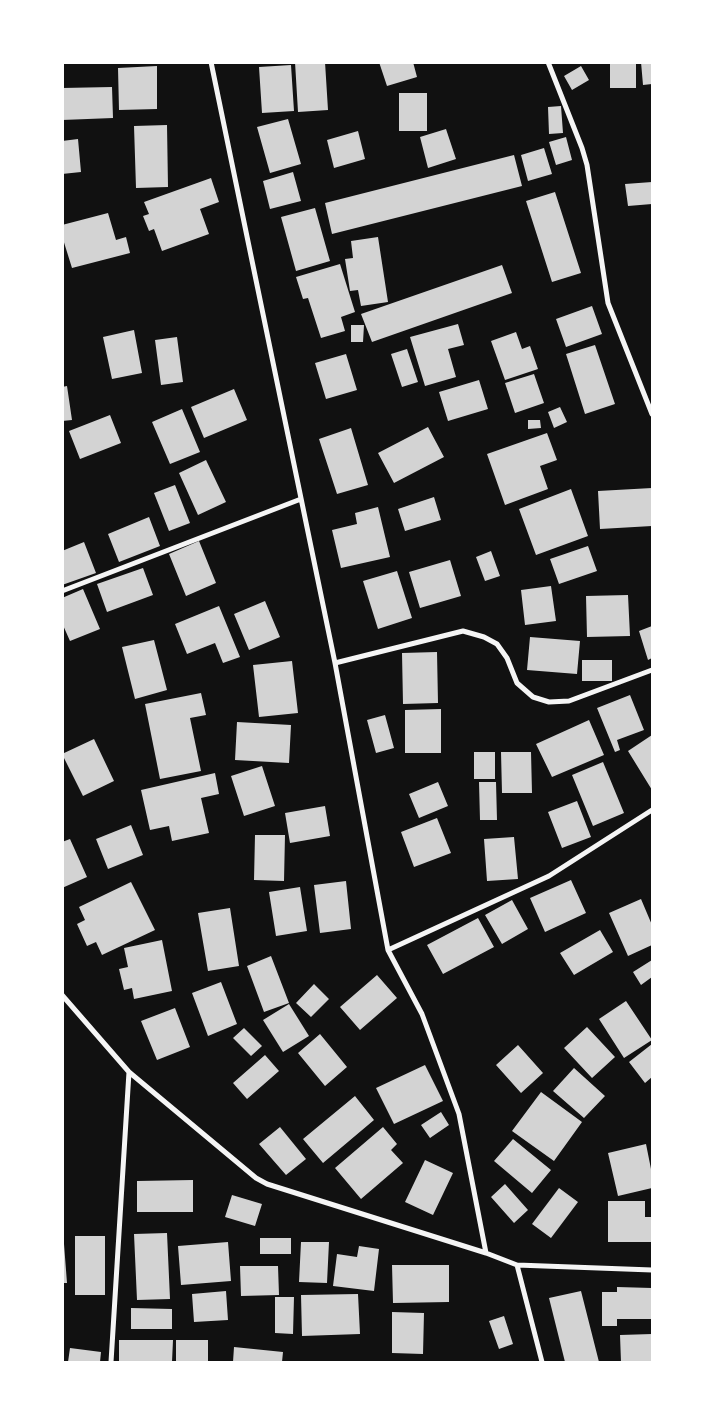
<!DOCTYPE html>
<style>
body{margin:0}
#map{position:relative;width:715px;height:1425px;overflow:hidden;background:#111;font-family:"Nunito Sans",sans-serif}
canvas{display:block}
.frame{position:absolute;inset:0;border:64px solid #fff;pointer-events:none}
</style>
<div id="map">
<canvas width="715" height="1425"></canvas>
<div class="frame"></div>
</div>
<script>
const g = document.querySelector('canvas').getContext('2d');
g.lineJoin = 'round';
function paint(path, color) {
  g.fillStyle = color;
  g.fill(path, 'evenodd');
}
function trace(path, color, width, dash) {
  g.strokeStyle = color;
  g.lineWidth = width;
  g.lineCap = dash ? 'butt' : 'round';
  g.setLineDash(dash || []);
  g.stroke(path);
}
paint(new Path2D(`
 M295 62H325L328 110 298 112Z
 M379 62H413L417 77 387 86Z
 M610 62H636V88H610Z
 M641 62H652V84L643 85Z
 M291 65 294 111 262 113 259 67Z
 M157 66V109L119 110 118 68Z
 M581 66 589 80 572 90 564 76Z
 M112 87 113 118 62 120V88Z
 M399 93H427V131H399Z
 M561 106 563 133 549 134 548 107Z
 M288 119 301 164 270 173 257 127Z
 M167 125 168 187 136 188 134 126Z
 M446 129 456 159 428 168 420 137Z
 M358 131 365 159 334 168 327 140Z
 M566 137 572 160 556 165 549 142Z
 M78 139 81 172 62 174V141Z
 M544 148 552 174 528 181 521 155Z
 M514 155 522 186 332 234 325 203Z
 M293 172 301 201 270 209 263 181Z
 M211 178 219 202 200 209 209 234 162 251 154 229 149 231 143 216 149 214 144 202Z
 M652 182V204L628 206 625 184Z
 M555 192 581 273 552 282 526 201Z
 M315 208 330 261 296 271 281 217Z
 M108 213 116 240 126 237 130 253 72 268 62 236V225Z
 M378 237 388 302 361 306 358 290 350 291 345 259 353 258 351 241Z
 M340 264 355 312 341 317 345 331 321 338 308 298 303 299 296 277Z
 M502 265 512 293 372 342 361 314Z
 M592 306 602 334 566 347 556 319Z
 M458 324 464 345 448 349 456 377 425 386 410 337Z
 M351 325H364L363 342H351Z
 M134 330 142 373 112 379 103 337Z
 M516 332 522 349 530 346 538 369 505 380 491 341Z
 M177 337 183 382 161 385 155 340Z
 M595 345 615 404 585 414 566 354Z
 M407 349 418 382 402 387 391 354Z
 M346 354 357 390 326 399 315 363Z
 M534 374 544 403 515 413 505 383Z
 M479 380 488 409 448 421 439 392Z
 M67 386 72 420 62 421V387Z
 M234 389 247 420 204 438 191 407Z
 M560 407 567 422 554 428 548 412Z
 M182 409 200 452 170 464 152 422Z
 M110 415 121 443 80 459 69 431Z
 M528 420H540L541 428 528 429Z
 M428 427 444 457 394 483 378 453Z
 M351 428 368 485 337 494 319 439Z
 M547 433 557 460 540 466 548 489 505 505 487 454Z
 M206 460 226 502 198 515 179 473Z
 M175 485 190 523 169 531 154 493Z
 M652 488V526L600 529 598 491Z
 M571 489 588 536 536 555 519 509Z
 M434 497 441 520 405 531 398 509Z
 M378 507 390 557 341 568 332 530 357 524 355 513Z
 M149 517 160 546 119 562 108 534Z
 M199 541 216 583 186 596 169 554Z
 M84 542 96 573 62 585V551Z
 M588 546 597 571 559 584 550 559Z
 M491 551 500 576 485 581 476 557Z
 M450 560 461 596 420 608 409 572Z
 M143 568 153 595 107 612 97 584Z
 M397 571 412 618 378 629 363 581Z
 M551 586 556 621 525 625 521 590Z
 M83 589 100 629 70 641 62 623V598Z
 M628 595 630 636 587 637 586 596Z
 M265 601 280 637 249 650 234 614Z
 M219 606 240 657 223 663 215 643 187 654 175 624Z
 M652 626V658L648 660 639 631Z
 M530 637 580 641 577 674 527 670Z
 M154 640 167 690 135 699 122 647Z
 M437 652 438 703 403 704 402 653Z
 M582 660H612V681H582Z
 M292 661 298 713 259 717 253 665Z
 M201 693 206 715 190 718 201 771 160 779 145 704Z
 M630 695 644 730 617 740 620 750 615 752 597 708Z
 M441 709V753H405V710Z
 M385 715 394 748 376 753 367 720Z
 M589 720 604 755 552 777 536 744Z
 M237 722 291 725 289 763 235 760Z
 M652 735V790L628 751Z
 M94 739 114 781 83 796 62 754Z
 M474 752H495V779H474Z
 M501 752H531L532 793H502Z
 M603 762 624 813 593 826 572 775Z
 M262 766 275 806 244 816 231 776Z
 M215 773 219 794 201 798 209 833 172 841 169 826 150 830 141 790Z
 M438 782 448 806 419 818 409 794Z
 M479 782H496L497 820H480Z
 M577 801 591 837 562 848 548 812Z
 M325 806 330 836 290 843 285 813Z
 M437 818 451 853 414 867 401 832Z
 M131 825 143 855 108 869 96 839Z
 M255 835H285L284 881 254 880Z
 M514 837 518 879 487 881 484 839Z
 M70 839 87 877 62 888V842Z
 M571 880 586 913 545 932 530 898Z
 M346 881 351 929 320 933 314 885Z
 M131 882 155 930 102 955 96 942 87 946 77 924 85 920 79 907Z
 M300 887 307 931 276 936 269 892Z
 M641 899 652 925V945L628 956 609 913Z
 M512 900 528 929 502 944 485 915Z
 M230 908 239 966 208 971 198 913Z
 M478 918 494 947 443 974 427 945Z
 M600 930 613 952 574 975 560 953Z
 M162 940 172 991 134 999 132 988 124 990 119 969 128 967 124 948Z
 M271 956 289 1003 264 1012 247 966Z
 M652 960V977L641 985 633 972Z
 M377 975 397 998 360 1030 340 1007Z
 M221 982 237 1024 208 1036 192 993Z
 M314 984 329 999 311 1017 296 1003Z
 M626 1001 652 1040 624 1058 599 1019Z
 M289 1004 309 1036 283 1052 263 1020Z
 M175 1008 190 1047 157 1060 141 1021Z
 M587 1027 615 1057 592 1078 564 1048Z
 M244 1028 262 1046 251 1056 233 1038Z
 M320 1034 347 1067 325 1086 298 1053Z
 M652 1044V1077L645 1083 629 1062Z
 M518 1045 543 1073 521 1093 496 1065Z
 M265 1055 279 1071 247 1099 233 1083Z
 M425 1065 443 1101 394 1124 376 1088Z
 M574 1068 605 1096 584 1118 553 1091Z
 M541 1092 582 1122 554 1161 512 1131Z
 M355 1096 374 1120 323 1163 303 1139Z
 M441 1112 449 1125 430 1138 421 1125Z
 M280 1127 306 1159 286 1175 259 1144Z
 M383 1127 397 1144 391 1150 403 1163 361 1199 335 1168Z
 M513 1139 551 1170 532 1193 494 1161Z
 M646 1144 652 1174V1188L618 1196 608 1153Z
 M425 1160 453 1173 433 1215 405 1202Z
 M193 1180V1212H137V1181Z
 M505 1184 528 1210 514 1223 491 1197Z
 M559 1188 578 1202 551 1238 532 1224Z
 M232 1195 262 1204 255 1226 225 1217Z
 M608 1201H645V1217H652V1242H608Z
 M167 1233 170 1299 137 1300 134 1234Z
 M75 1236H105V1295H75Z
 M260 1238H291V1254H260Z
 M228 1242 231 1281 181 1285 178 1246Z
 M301 1242H329L327 1283 299 1282Z
 M62 1244H64L67 1283H62Z
 M359 1246 379 1249 374 1291 333 1286 337 1254 357 1257Z
 M392 1265H449V1302L393 1303Z
 M240 1266H278L279 1295 241 1296Z
 M617 1287 652 1288V1319H617V1326H602V1292H617Z
 M226 1291 228 1320 194 1322 192 1294Z
 M581 1291 599 1362H565L549 1298Z
 M358 1294 360 1334 302 1336 301 1295Z
 M275 1297H294L293 1334 275 1333Z
 M131 1308 172 1309V1329H131Z
 M392 1312 424 1313 423 1354 392 1353Z
 M504 1316 513 1344 499 1349 489 1321Z
 M652 1334V1362H621L620 1335Z
 M119 1340H173L172 1362H119Z
 M176 1340H208V1362H176Z
 M234 1347 283 1352 282 1362H233Z
 M70 1348 101 1352 100 1362H68Z`), '#d3d3d3');
trace(new Path2D(`
 M211 62 335 663 388 950 422 1014 459 1114 486 1253
 M548 62 582 148 587 165 608 303 652 414
 M62 591 301 499
 M335 663 463 631 484 637 497 644 507 658 517 683 533 697 549 702 569 701 652 670
 M388 950 549 876 652 810
 M62 995 129 1072 256 1178 267 1184 486 1253 517 1265 652 1270
 M517 1265 542 1362
 M111 1362 129 1072`), '#f5f5f5', 5);
</script>
